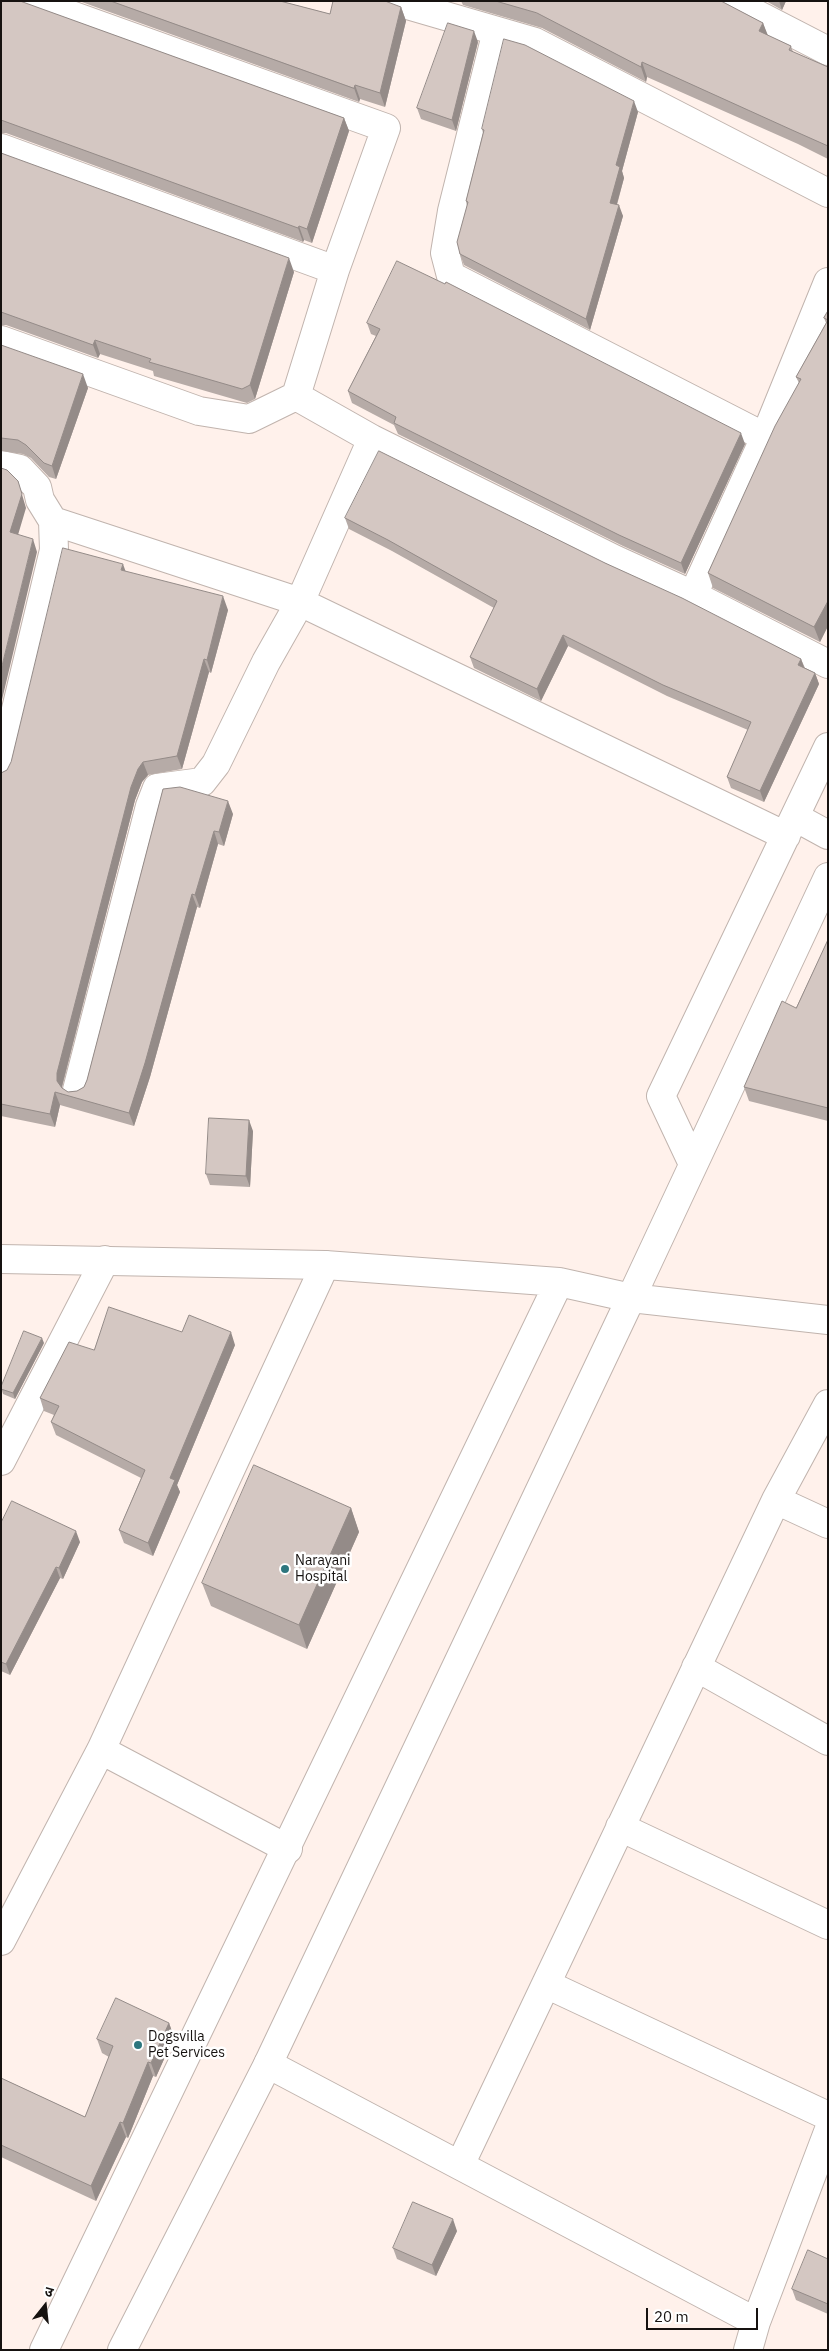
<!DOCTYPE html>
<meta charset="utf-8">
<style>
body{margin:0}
#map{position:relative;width:829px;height:2351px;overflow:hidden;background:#fff1eb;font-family:"IBM Plex Sans","Noto Sans Devanagari",sans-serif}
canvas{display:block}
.frame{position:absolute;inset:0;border:2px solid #161210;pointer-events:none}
.north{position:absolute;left:20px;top:2281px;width:50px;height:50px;-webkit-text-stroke:4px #fff;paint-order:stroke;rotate:16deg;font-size:14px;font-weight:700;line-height:20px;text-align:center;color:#161210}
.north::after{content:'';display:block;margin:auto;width:18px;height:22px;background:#161210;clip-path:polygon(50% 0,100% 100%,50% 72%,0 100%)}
.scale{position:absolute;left:646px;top:2308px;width:112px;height:22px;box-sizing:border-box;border:2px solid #161210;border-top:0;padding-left:6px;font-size:15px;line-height:18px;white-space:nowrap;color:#161210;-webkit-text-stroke:4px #fff;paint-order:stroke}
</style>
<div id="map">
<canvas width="829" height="2351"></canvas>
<div class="frame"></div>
<div class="north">उ</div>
<div class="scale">20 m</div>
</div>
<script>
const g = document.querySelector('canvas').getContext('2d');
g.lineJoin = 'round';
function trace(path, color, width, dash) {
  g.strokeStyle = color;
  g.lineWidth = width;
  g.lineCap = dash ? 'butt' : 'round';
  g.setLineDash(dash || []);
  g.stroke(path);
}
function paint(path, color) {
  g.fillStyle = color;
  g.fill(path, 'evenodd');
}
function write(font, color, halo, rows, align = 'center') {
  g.font = font + ' "IBM Plex Sans",sans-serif';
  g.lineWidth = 5;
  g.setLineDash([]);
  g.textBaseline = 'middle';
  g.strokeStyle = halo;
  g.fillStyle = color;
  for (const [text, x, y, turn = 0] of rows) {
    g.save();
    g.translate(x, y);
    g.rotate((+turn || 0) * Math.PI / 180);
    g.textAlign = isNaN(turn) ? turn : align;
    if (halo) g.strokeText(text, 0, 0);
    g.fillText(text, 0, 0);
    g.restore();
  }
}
const street = new Path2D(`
 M32 1 386 128 335 270 296 396 372 439 616 560 693 595 828 664
 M394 1 535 42 828 193
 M731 1 828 51
 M497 31 452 211 445 253 451 276 765 437
 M1 148 335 270
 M1 340 199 411 249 419 296 396
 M1 465 20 469 37 487 40 500 53 521 54 550 1 772
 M53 521 300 602 786 836
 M693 595 765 437 828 282
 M795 817 828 835
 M77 1090 150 806 157 788 202 782 216 764 266 662 300 602 372 439
 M693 1164 661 1096 828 747
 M631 1298 828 877
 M1 1461 105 1260
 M776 1500 828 1524
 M696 1667 828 1741
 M101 1750 288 1849
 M620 1827 828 1925
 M1 1941 101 1750 325 1265
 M546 1984 828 2116
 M268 2064 756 2322
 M460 2165 776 1500 828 1404
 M748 2350 756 2322 828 2132`);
const secondary = new Path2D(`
 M1 1259 325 1265 559 1282 631 1298 828 1320
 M44 2350 559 1282
 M122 2350 268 2064 631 1298`);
trace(street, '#c1b4ae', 30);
trace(secondary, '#c1b4ae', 30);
trace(street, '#fff', 28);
trace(secondary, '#fff', 28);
paint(new Path2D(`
 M1 1 22 2 344 118 349 131 312 243 304 240 303 242 6 133H1Z
 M79 1H280L330 14 401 7 406 21 385 107 360 99 359 102Z
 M461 1H721L763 23 767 35 791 46 793 52 828 67V159L798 144 647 77 646 82 542 28 463 5Z
 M766 1H786L782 10Z
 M478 42 456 131 421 119 417 108Z
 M638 112 622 171 624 178 617 205 623 216 590 330 464 265 460 254 467 206 466 201 483 133 482 129Z
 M1 153 294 272 255 399 247 403 154 376 153 371 100 354 98 358 6 325H1Z
 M828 311V626L820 642 713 588 708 573 799 383 796 377 826 323 824 318Z
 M367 323 745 444 685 574 623 546 398 434 394 425 352 403 348 391 376 336 371 334Z
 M1 345 88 388 56 479 49 477 31 458 23 454 1 451Z
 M345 518 605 563 801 659 805 668 815 673 819 684 764 802 731 788 727 777 748 730 667 696 568 646 541 701 474 668 470 657 494 608 392 551 349 529Z
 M126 572 228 610 211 673 209 672 182 769 148 775 142 782 135 800 62 1088 68 1092 77 1091 84 1087 87 1080 163 789 233 814 224 846 218 844 200 908 197 907 150 1077 134 1126 60 1105 55 1127 1 1116V773L7 770Z
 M828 940V1121L749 1101 744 1087 796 1008Z
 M253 1131 250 1187 210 1185 206 1174Z
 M182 1332 235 1345 177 1485 180 1492 153 1556 124 1543 119 1530 141 1478 56 1435 51 1422 54 1415 44 1411 40 1398 94 1350Z
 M44 1343 15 1399 3 1394 1 1387Z
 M351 1508 359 1532 307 1649 211 1606 202 1583Z
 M1 1523 80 1542 63 1579 60 1578 10 1675 1 1671Z
 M169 2023 174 2037 156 2077 153 2076 128 2138 126 2137 96 2201 1 2157V2078L85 2117 109 2057 102 2053 97 2039Z
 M457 2231 436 2276 397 2259 393 2248Z
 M828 2259V2314L796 2300 792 2289Z`), '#b6aba7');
paint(new Path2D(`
 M779 1H786L782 10Z
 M401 7 406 21 385 107 380 93Z
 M763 23 769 38 759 31Z
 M474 31 478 42 456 131 452 120Z
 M642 62 647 77 646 82 641 67Z
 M355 85 360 99 359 102 354 88Z
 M634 101 638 112 622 171 624 178 614 214 610 203 616 165Z
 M344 118 349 131 312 243 307 229Z
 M619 205 623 216 590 330 586 319Z
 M299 226 304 240 303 242 298 228Z
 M289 258 294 272 255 399 250 385Z
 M95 340 100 354 98 358 93 345Z
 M83 374 88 388 56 479 52 466Z
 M741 433 745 444 685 574 681 563Z
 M18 481 26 508 15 545 10 532Z
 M33 539 37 552 1 704V670Z
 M123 564 128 578 121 570Z
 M223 596 228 610 211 673 207 660Z
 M828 601V626L820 642 814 627Z
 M563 635 568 646 541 701 537 689Z
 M204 659 209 672 182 769 177 756Z
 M801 659 805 670 798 665Z
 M815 673 819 684 764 802 760 791Z
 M143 762 148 775 142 782 135 800 62 1086V1095L57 1081V1073L131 787 138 769Z
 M228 801 233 814 224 846 219 832Z
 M214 831 218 844 200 908 195 895Z
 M192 894 197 907 150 1077 134 1126 129 1113Z
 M55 1092 60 1105 55 1127 50 1114Z
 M249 1120 253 1131 250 1187 246 1176Z
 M231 1332 235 1345 177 1485 180 1492 153 1556 148 1543 170 1478Z
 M42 1338 44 1343 15 1399 13 1393Z
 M351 1508 359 1532 307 1649 299 1625Z
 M76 1531 80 1542 63 1579 59 1568Z
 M56 1567 60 1578 10 1675 6 1664Z
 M169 2023 174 2037 156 2077 151 2063Z
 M148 2062 153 2076 128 2138 123 2123Z
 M120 2122 126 2137 96 2201 91 2186Z
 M453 2219 457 2231 436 2276 432 2265Z`), '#948b88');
const building = new Path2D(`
 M1 1H20L344 118 307 229 299 226 298 228 1 120Z
 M111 1H280L330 14 333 1H385L401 7 380 93 355 85 354 88Z
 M496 1H721L763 23 759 31 791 46 789 50 828 67V146L792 130 642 62 641 67 537 13Z
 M448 23 474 31 452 120 417 108Z
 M504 39 525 45 634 101 616 165 620 167 610 203 619 205 586 319 460 254 457 242 468 202 466 201 484 130 482 129Z
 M1 153 289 258 250 385 242 389 149 362 151 359 95 340 93 345 1 312Z
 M397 261 445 284 446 282 741 433 681 563 619 535 394 423 396 417 348 391 380 329 367 323Z
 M828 311V601L814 627 708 573 775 426 801 379 796 377 828 320 824 318Z
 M1 345 83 374 52 466 44 463 26 445 18 440 1 438Z
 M379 451 605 563 682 598 801 659 798 665 815 673 760 791 727 777 751 722 663 685 563 635 537 689 470 657 497 601 388 540 345 518Z
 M1 468 7 470 18 481 22 494 10 532 33 539 1 670Z
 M63 548 123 564 121 570 223 596 207 660 204 659 177 756 143 762 138 769 131 787 57 1073V1081L62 1088 68 1092 77 1091 84 1087 87 1080 163 789 180 787 228 801 219 832 214 831 195 895 192 894 145 1063 129 1113 55 1092 50 1114 1 1104V773L7 770 11 762Z
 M828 940V1108L744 1087 782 1001 796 1008Z
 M209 1118 249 1120 246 1176 206 1174Z
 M109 1307 182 1332 189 1315 231 1332 170 1478 175 1480 148 1543 119 1530 145 1470 51 1422 59 1406 40 1398 69 1342 94 1350Z
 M24 1331 42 1338 13 1393 1 1389V1387Z
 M254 1465 351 1508 299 1625 202 1583Z
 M12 1501 76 1531 59 1568 56 1567 6 1664 1 1662V1523Z
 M116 1998 169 2023 151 2063 148 2062 123 2123 120 2122 91 2186 1 2145V2078L85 2117 113 2046 97 2039Z
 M413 2202 453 2219 432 2265 393 2248Z
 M808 2250 828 2259V2304L792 2289Z`);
paint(building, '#d4c7c2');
trace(building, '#948b88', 1);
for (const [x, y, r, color] of [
 [285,1569,5,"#2d767e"],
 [138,2045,5,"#2d767e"]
]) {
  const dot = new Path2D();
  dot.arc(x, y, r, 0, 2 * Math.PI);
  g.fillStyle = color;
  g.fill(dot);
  trace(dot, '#fff', 2);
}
write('14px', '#161210', '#fff', [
 ["Narayani",295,1561],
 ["Hospital",295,1577],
 ["Dogsvilla",148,2037],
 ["Pet Services",148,2053]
], 'left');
</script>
